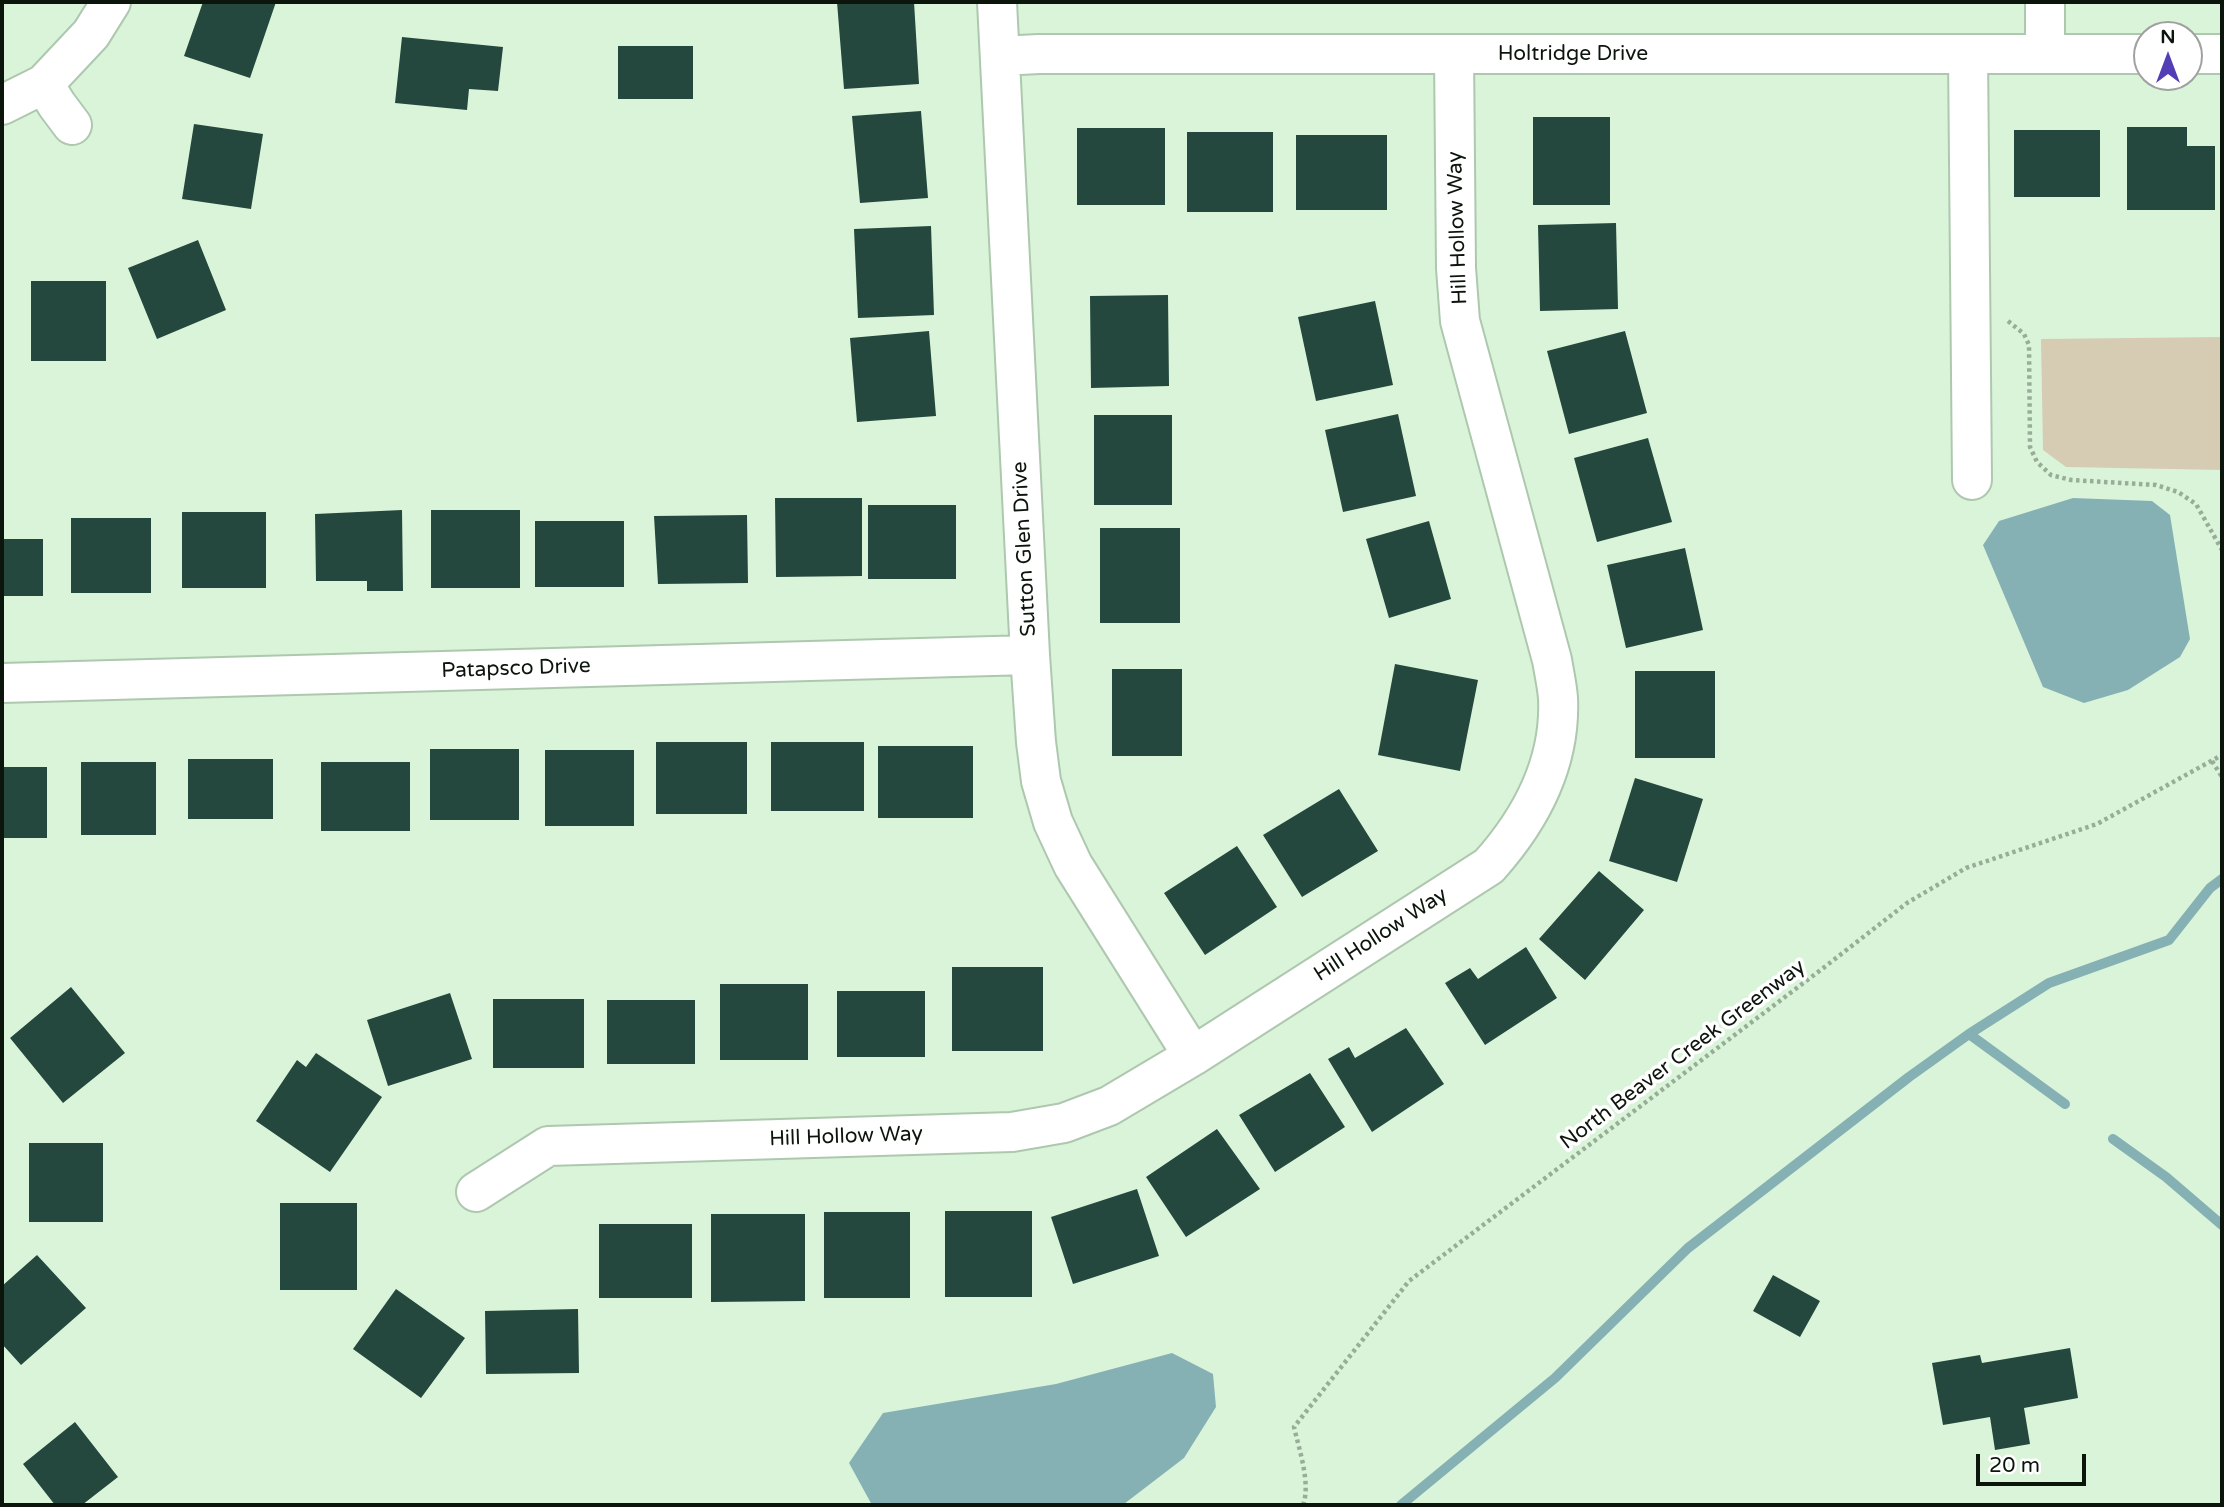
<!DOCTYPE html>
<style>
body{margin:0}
#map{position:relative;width:2224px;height:1507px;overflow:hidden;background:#daf4da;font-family:"Varela Round",sans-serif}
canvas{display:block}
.frame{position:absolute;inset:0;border:4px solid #0c150c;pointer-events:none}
.north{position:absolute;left:2133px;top:21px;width:70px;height:70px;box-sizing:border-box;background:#fff;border:2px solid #9ea19e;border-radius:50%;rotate:0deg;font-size:19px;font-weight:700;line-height:28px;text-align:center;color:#0c150c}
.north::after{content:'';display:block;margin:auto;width:24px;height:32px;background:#543eb6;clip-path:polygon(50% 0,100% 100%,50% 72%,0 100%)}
.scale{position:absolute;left:1976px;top:1454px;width:110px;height:32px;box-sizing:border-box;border:4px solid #0c150c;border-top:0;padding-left:9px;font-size:21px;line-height:24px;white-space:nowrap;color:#0c150c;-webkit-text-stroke:5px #fff;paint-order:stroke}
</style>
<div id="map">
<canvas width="2224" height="1507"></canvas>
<div class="frame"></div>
<div class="north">N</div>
<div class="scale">20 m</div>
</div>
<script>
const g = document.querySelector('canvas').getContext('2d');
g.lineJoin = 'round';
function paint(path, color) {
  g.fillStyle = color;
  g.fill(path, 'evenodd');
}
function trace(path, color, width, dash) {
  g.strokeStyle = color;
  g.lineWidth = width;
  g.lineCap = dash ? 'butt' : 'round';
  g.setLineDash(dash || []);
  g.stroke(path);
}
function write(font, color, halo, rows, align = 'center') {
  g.font = font + ' "Varela Round",sans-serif';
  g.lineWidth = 7;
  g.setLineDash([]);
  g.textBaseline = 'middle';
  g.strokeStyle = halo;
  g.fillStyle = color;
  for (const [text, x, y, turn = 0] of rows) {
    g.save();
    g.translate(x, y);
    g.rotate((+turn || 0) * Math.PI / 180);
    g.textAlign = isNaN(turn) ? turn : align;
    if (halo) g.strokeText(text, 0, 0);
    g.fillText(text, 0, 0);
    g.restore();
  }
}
paint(new Path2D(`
 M2222 337V470L2066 467 2043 450 2041 339Z`), '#d5ccb3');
paint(new Path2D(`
 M2073 498 2152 501 2170 515 2190 639 2180 657 2128 690 2084 703 2043 687 1983 545 1999 521Z
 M1172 1353 1213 1374 1216 1407 1184 1458 1124 1504 872 1505 849 1463 883 1413 1056 1384Z`), '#86b1b4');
trace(new Path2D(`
 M1969 1034 2065 1104
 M2113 1139 2166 1177 2222 1225
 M1401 1505 1555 1378 1688 1248 1909 1077 1969 1034 2049 983 2169 940 2210 888 2222 879`), '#86b1b4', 10);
paint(new Path2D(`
 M203 2H276L250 78 184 56Z
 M837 2H914L919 84 844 89Z
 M402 37 503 47 498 91 469 89 467 110 395 103Z
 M618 46H693V99H618Z
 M921 111 928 198 860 203 852 116Z
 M1533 117H1610V205H1533Z
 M194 124 263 134 251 209 182 199Z
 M2127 127H2187V146H2215V210H2127Z
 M1077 128H1165V205H1077Z
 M2014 130H2100V197H2014Z
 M1187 132H1273V212H1187Z
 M1296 135H1387V210H1296Z
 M1616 223 1618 309 1540 311 1538 225Z
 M931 226 934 315 858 318 854 229Z
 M198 240 226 310 157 339 128 268Z
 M31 281H106V361H31Z
 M1168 295 1169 386 1091 388 1090 296Z
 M1375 301 1393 385 1316 401 1298 317Z
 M929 331 936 416 857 422 850 338Z
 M1625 331 1647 413 1569 434 1547 351Z
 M1398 414 1416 496 1343 512 1325 430Z
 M1094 415H1172V505H1094Z
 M1648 438 1672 522 1597 542 1574 458Z
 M775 498H862V576L776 577Z
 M868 505H956V579H868Z
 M402 510 403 591H367V581H316L315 514Z
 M431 510H520V588H431Z
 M182 512H266V588H182Z
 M747 515 748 583 658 584 654 516Z
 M71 518H151V593H71Z
 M535 521H624V587H535Z
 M1429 521 1451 599 1389 618 1366 539Z
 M1100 528H1180V623H1100Z
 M2 539H43V596H2Z
 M1685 548 1703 630 1626 648 1607 565Z
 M1395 664 1478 680 1460 771 1378 755Z
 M1112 669H1182V756H1112Z
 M1635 671H1715V758H1635Z
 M656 742H747V814H656Z
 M771 742H864V811H771Z
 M878 746H973V818H878Z
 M430 749H519V820H430Z
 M545 750H634V826H545Z
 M188 759H273V819H188Z
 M81 762H156V835H81Z
 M321 762H410V831H321Z
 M2 767H47V838H2Z
 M1635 778 1703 799 1677 882 1609 861Z
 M1339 789 1378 851 1302 897 1263 835Z
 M1237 846 1277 907 1205 955 1164 893Z
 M1599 871 1644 910 1585 980 1539 939Z
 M1526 947 1557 998 1485 1045 1445 983 1470 968 1478 979Z
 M952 967H1043V1051H952Z
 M720 984H808V1060H720Z
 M71 987 125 1053 63 1103 10 1038Z
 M837 991H925V1057H837Z
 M450 993 472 1059 388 1086 367 1020Z
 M493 999H584V1068H493Z
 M607 1000H695V1064H607Z
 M1406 1028 1444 1084 1372 1132 1328 1059 1349 1047 1355 1058Z
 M316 1053 382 1097 330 1172 256 1121 297 1060 306 1067Z
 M1310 1073 1345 1127 1275 1172 1239 1115Z
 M1217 1129 1260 1189 1186 1237 1146 1177Z
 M29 1143H103V1222H29Z
 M1137 1189 1159 1256 1073 1284 1051 1217Z
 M280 1203H357V1290H280Z
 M945 1211H1032V1297H945Z
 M824 1212H910V1298H824Z
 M711 1214H805V1301L711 1302Z
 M599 1224H692V1298H599Z
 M37 1255 86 1308 21 1365 2 1344V1286Z
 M1773 1275 1820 1301 1800 1337 1753 1311Z
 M396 1289 465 1338 421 1398 353 1349Z
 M578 1309 579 1373 486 1374 485 1311Z
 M2070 1348 2078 1398 2024 1408 2030 1444 1995 1450 1990 1417 1943 1425 1932 1363 1980 1355 1982 1363Z
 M75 1422 118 1477 82 1505H55L23 1464Z`), '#24483e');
const minor = new Path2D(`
 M997 2 1030 655 1036 742 1041 781 1053 822 1073 865 1193 1056
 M1968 54 1972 480
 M2045 54V2
 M2189 54H2222
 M1000 56 1039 54H2147
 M44 84 57 105 72 125
 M2 105 44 84 91 34 111 2
 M2 683 1030 655
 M476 1192 548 1146 1012 1132 1064 1123 1109 1106 1193 1056 1489 866C1531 819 1561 762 1558 698 1557 685 1554 672 1552 660L1460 321 1456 268 1454 54`);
trace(minor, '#aec8af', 42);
trace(new Path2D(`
 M2008 321 2024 334 2029 345 2030 447 2037 462 2051 475 2071 480 2156 485 2178 492 2196 504 2222 550
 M2212 761 2222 777
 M1303 1505C1311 1484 1299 1449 1294 1427L1409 1281 1822 969 1907 903 1966 868 2097 824 2222 755`), '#98ad98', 4.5, [3.5, 3.5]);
trace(minor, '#fff', 38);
write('21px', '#0c150c', '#fff', [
 ["Holtridge Drive",1573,54],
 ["Hill Hollow Way",1458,228,-92],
 ["Sutton Glen Drive",1025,549,-93],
 ["Patapsco Drive",516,669,-2],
 ["Hill Hollow Way",1381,935,-33],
 ["North Beaver Creek Greenway",1683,1055,-37],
 ["Hill Hollow Way",846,1137,-2]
]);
</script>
